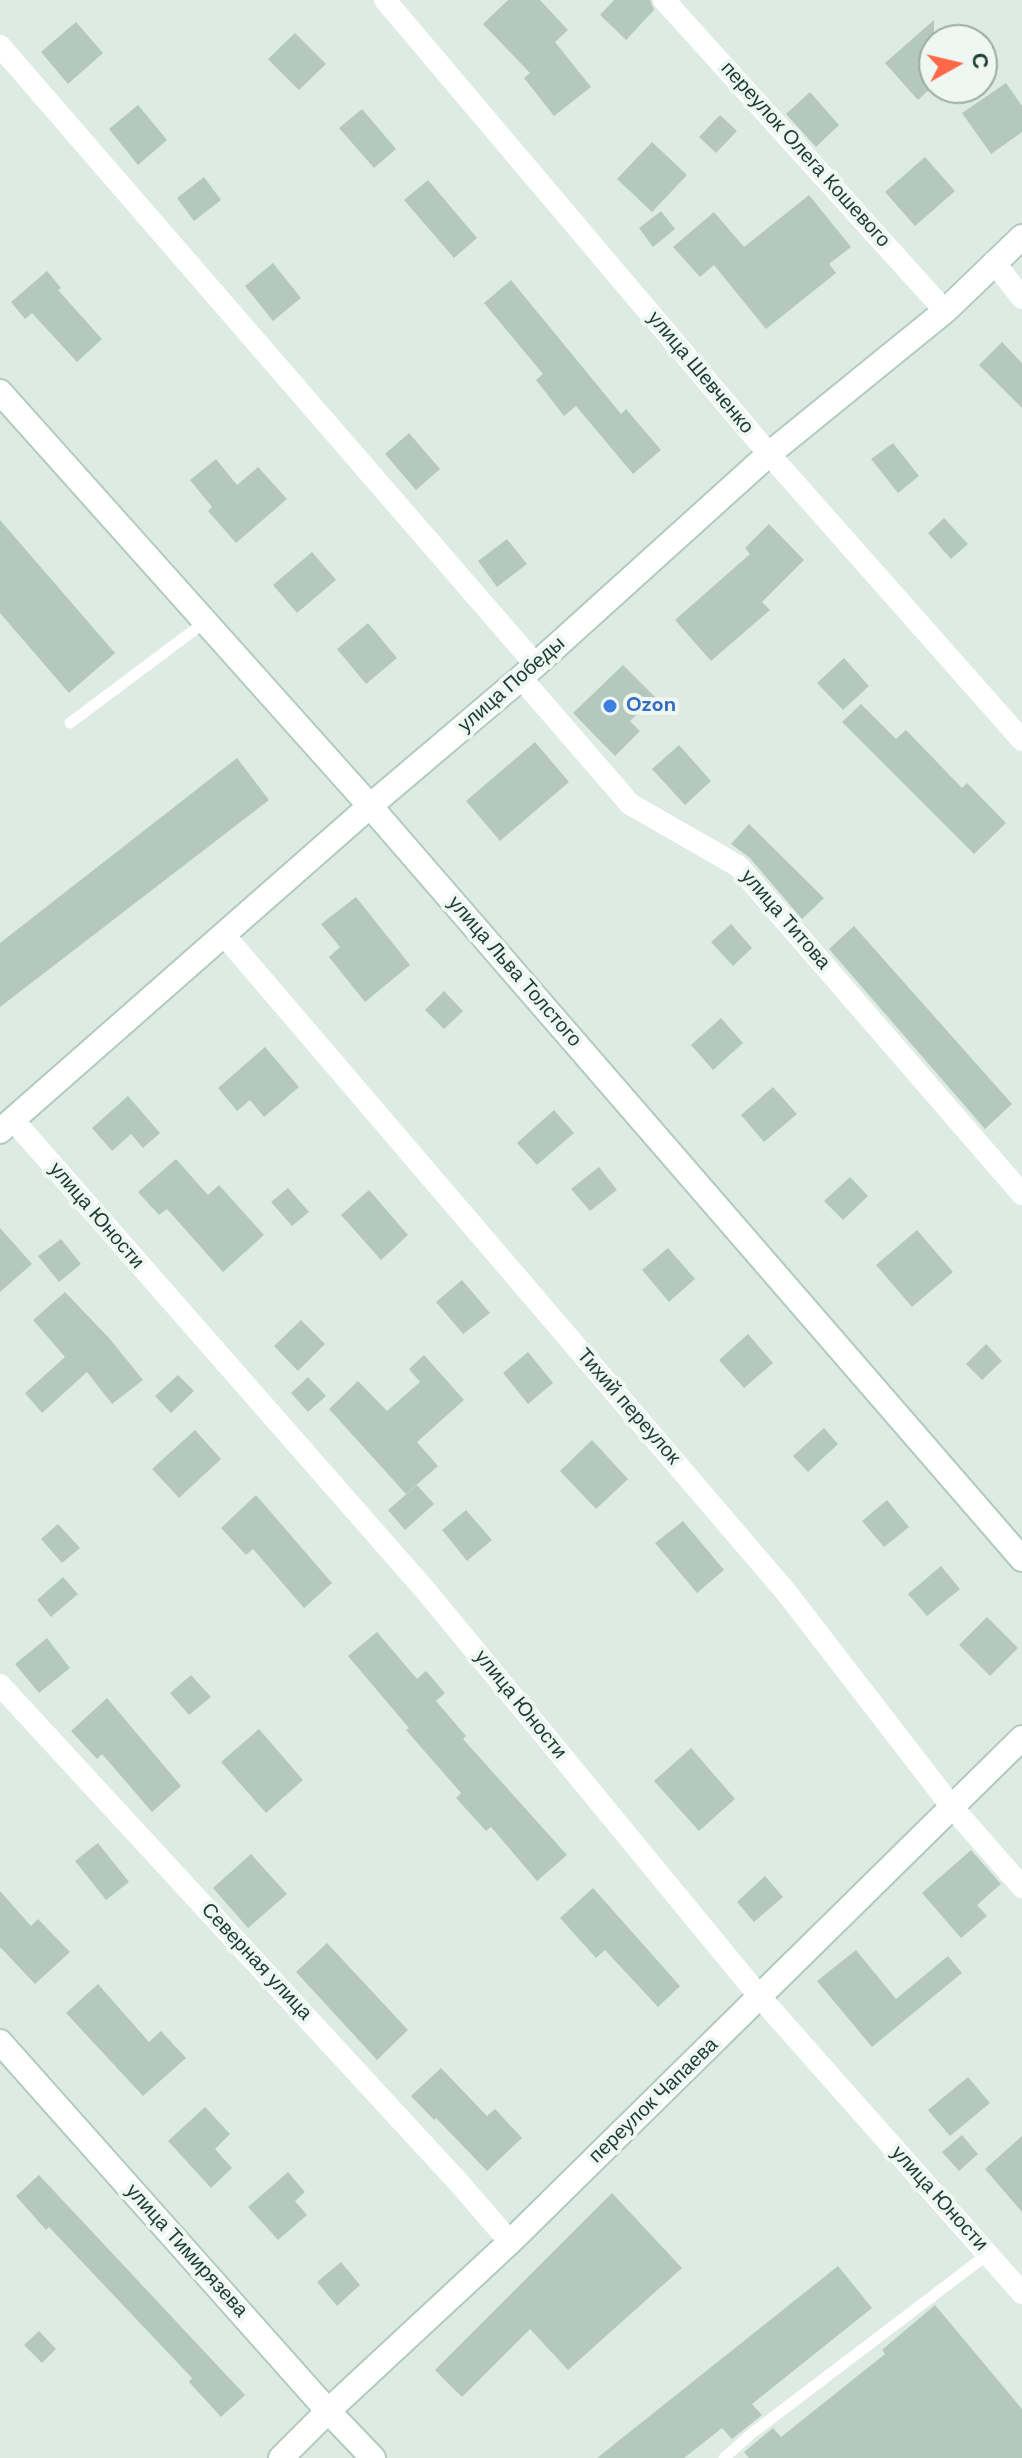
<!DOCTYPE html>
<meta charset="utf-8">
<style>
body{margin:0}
#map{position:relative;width:1022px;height:2458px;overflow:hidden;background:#ddebe4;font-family:"DM Sans",sans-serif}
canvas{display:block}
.north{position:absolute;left:918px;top:24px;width:80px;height:80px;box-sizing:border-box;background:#eef7f2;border:2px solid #9baca5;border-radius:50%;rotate:82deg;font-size:22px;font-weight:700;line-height:32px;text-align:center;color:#1e3b31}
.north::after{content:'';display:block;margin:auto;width:28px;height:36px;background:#fe6848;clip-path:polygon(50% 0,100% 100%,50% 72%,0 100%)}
</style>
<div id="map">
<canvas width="1022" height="2458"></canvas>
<div class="north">С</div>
</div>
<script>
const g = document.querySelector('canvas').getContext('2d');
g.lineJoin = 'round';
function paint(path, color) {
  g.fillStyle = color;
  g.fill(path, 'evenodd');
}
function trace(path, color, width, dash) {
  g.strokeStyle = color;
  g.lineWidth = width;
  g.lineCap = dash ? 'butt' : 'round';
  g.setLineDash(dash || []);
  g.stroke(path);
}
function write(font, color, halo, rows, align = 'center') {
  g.font = font + ' "DM Sans",sans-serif';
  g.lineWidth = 8;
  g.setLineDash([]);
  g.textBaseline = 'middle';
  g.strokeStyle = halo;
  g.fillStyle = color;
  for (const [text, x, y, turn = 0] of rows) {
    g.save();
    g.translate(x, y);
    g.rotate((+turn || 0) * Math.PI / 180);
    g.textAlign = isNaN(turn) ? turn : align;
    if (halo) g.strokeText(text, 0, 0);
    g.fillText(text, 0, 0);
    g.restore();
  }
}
paint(new Path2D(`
 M508 0H540L568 30 555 42 591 87 554 116 524 78 530 73 483 24Z
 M614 0H650L654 10 626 40 600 15Z
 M934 20V85L918 100 885 63Z
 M76 22 103 53 68 84 41 52Z
 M295 33 326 64 299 90 268 59Z
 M1006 83 1022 106V132L991 154 962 113Z
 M810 92 839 125 816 147 786 114Z
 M138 105 167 140 138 165 109 129Z
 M362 109 396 149 374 168 339 128Z
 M720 115 737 131 716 153 699 137Z
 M652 142 687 175 652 212 617 179Z
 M925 157 955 191 915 226 885 192Z
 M204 177 221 200 194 221 177 198Z
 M428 180 477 238 454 258 404 200Z
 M809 195 851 247 829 264 836 273 766 329 714 265 700 277 673 247 714 212 744 247Z
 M661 211 675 229 653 247 639 228Z
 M273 263 301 298 273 321 245 286Z
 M47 271 61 288 58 290 102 339 77 362 32 313 25 319 11 302Z
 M511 280 621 414 626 409 661 450 633 474 576 406 564 416 536 380 543 374 484 303Z
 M1002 342 1022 363V408L979 365Z
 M409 433 440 469 416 490 385 454Z
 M893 443 919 476 898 493 871 459Z
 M216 459 237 485 258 467 287 499 236 543 208 511 212 507 190 480Z
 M944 518 968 544 951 559 928 533Z
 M0 520 115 653 69 693 0 613Z
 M769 524 804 560 762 602 770 610 711 661 675 620 750 554 745 548Z
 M507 539 527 564 497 587 478 561Z
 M312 552 336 580 297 613 273 585Z
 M368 623 397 658 366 684 337 649Z
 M844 658 869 686 843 710 817 683Z
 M623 665 655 697 630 721 640 731 615 756 573 713Z
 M861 704 896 739 906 730 962 788 967 783 1006 823 974 854 842 722Z
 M535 742 569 782 500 841 466 801Z
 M679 745 711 781 685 805 652 769Z
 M237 758 269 800 0 1007V943Z
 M749 824 824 898 802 919 749 857 731 844Z
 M356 897 410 965 365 1002 329 957 340 947 321 924Z
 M731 924 752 948 733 966 711 942Z
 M854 926 1012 1104 985 1129 829 949Z
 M444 991 463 1011 444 1029 425 1010Z
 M721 1018 743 1043 713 1070 691 1045Z
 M265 1047 299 1087 264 1117 250 1100 237 1111 218 1088Z
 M773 1087 797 1114 764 1142 741 1115Z
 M128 1096 160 1133 143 1148 131 1134 112 1151 92 1128Z
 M554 1110 574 1133 537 1165 517 1143Z
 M176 1159 208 1195 219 1185 264 1235 223 1272 167 1209 159 1215 138 1192Z
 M599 1167 617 1190 590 1211 571 1189Z
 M850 1177 868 1196 843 1220 824 1201Z
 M288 1188 309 1212 292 1226 271 1202Z
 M369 1190 408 1235 381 1260 341 1215Z
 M0 1228 32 1264 0 1292Z
 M917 1230 953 1272 912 1307 876 1265Z
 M61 1239 81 1264 59 1282 38 1256Z
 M668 1248 695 1279 669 1302 642 1270Z
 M462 1280 490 1313 463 1334 436 1302Z
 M65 1292 109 1338 143 1380 112 1404 87 1372 42 1413 25 1393 65 1357 33 1320Z
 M301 1320 325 1344 298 1371 274 1346Z
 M748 1334 773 1363 744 1388 719 1360Z
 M986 1344 1002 1361 982 1380 966 1364Z
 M528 1352 553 1383 528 1404 503 1373Z
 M424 1355 464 1400 417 1442 438 1466 406 1494 329 1409 358 1381 387 1411 420 1382 409 1369Z
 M178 1375 194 1391 171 1413 155 1396Z
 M308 1377 326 1396 308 1412 291 1393Z
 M824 1428 838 1444 808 1472 793 1456Z
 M195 1430 221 1459 179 1498 152 1469Z
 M592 1440 628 1479 596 1509 560 1471Z
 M417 1485 434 1504 405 1530 388 1510Z
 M256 1495 332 1583 304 1608 253 1549 246 1555 221 1528Z
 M887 1500 909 1527 884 1547 862 1521Z
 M466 1510 492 1540 467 1561 442 1530Z
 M683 1521 724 1570 697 1593 655 1543Z
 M58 1524 80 1548 62 1563 41 1539Z
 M941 1566 960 1589 927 1616 908 1594Z
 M63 1577 78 1594 51 1617 37 1600Z
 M987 1617 1018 1648 990 1676 959 1645Z
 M377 1632 417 1679 426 1671 445 1693 436 1701 466 1736 463 1739 567 1855 537 1881 491 1827 486 1831 456 1798 461 1793 406 1730 409 1728 348 1656Z
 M47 1638 70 1668 39 1693 15 1664Z
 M191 1675 211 1697 189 1715 170 1693Z
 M107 1698 181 1786 152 1812 102 1754 97 1759 71 1731Z
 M259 1729 303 1780 266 1813 221 1762Z
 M691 1748 735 1799 699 1831 654 1781Z
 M98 1843 129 1882 106 1900 75 1861Z
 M971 1850 1001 1884 977 1905 987 1916 961 1938 922 1893Z
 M251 1854 287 1894 248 1928 213 1888Z
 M765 1876 783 1897 754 1922 737 1902Z
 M593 1888 680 1986 658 2007 605 1950 596 1958 560 1918Z
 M0 1891 31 1926 38 1919 70 1952 35 1984 0 1947Z
 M327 1943 408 2030 377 2060 296 1972Z
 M856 1950 896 1999 948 1956 962 1973 872 2047 817 1981Z
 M98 1984 149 2042 161 2031 186 2058 143 2096 66 2013Z
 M441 2068 487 2116 495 2109 522 2138 487 2171 436 2118 434 2120 411 2096Z
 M968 2077 990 2103 950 2136 928 2110Z
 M205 2107 230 2134 215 2149 232 2168 211 2188 168 2141Z
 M962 2135 978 2154 959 2171 942 2152Z
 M1022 2136V2212L985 2169Z
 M288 2172 305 2192 295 2201 307 2215 278 2240 248 2207Z
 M39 2175 245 2395 221 2417 189 2382 192 2378 49 2227 46 2230 16 2196Z
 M612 2193 682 2268 568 2370 530 2329 462 2397 435 2370Z
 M341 2262 360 2285 337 2306 317 2282Z
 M838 2266 872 2308 752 2404 762 2415 732 2439 722 2428 684 2458H597Z
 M935 2305 1022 2409V2458H749L744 2452 773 2428 781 2437 885 2354 882 2350Z
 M39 2331 56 2349 42 2363 24 2345Z`), '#b5c8bf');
const secondary = new Path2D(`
 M0 392 370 806 1022 1559
 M0 1131 370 806 521 678 769 454 945 311 1022 237
 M0 2042 328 2411 373 2458
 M281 2458 328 2411 510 2242 1022 1738`);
trace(secondary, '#b0cbbf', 28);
trace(new Path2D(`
 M70 723 205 622
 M724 2458 751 2434 988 2254`), '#fff', 11);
trace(new Path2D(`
 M385 0 769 454 1022 740
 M664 0 945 311
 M0 46 536 665
 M994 262 1022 298
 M521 678 630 804 738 866 1022 1194
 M224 935 786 1592 952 1807 1022 1887
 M14 1121 426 1591 760 1997 1022 2293
 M0 1685 460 2184 510 2242`), '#fff', 22);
trace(secondary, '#fff', 24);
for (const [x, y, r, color] of [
 [610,706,8,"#3f7fe0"]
]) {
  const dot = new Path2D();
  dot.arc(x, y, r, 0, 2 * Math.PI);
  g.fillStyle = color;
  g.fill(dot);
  trace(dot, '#eef7f2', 3);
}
write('20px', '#1e3b31', '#eef7f2', [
 ["переулок Олега Кошевого",805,155,48],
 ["улица Шевченко",700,373,50],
 ["улица Победы",512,685,-41],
 ["улица Титова",785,920,49],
 ["улица Льва Толстого",514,972,49],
 ["улица Юности",96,1216,49],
 ["Тихий переулок",628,1407,49],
 ["улица Юности",520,1705,51],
 ["Северная улица",256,1962,47],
 ["переулок Чапаева",654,2101,-44],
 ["улица Юности",939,2199,48],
 ["улица Тимирязева",186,2251,48]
]);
write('bold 20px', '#366cbe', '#eef7f2', [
 ["Ozon",626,706]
], 'left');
</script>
